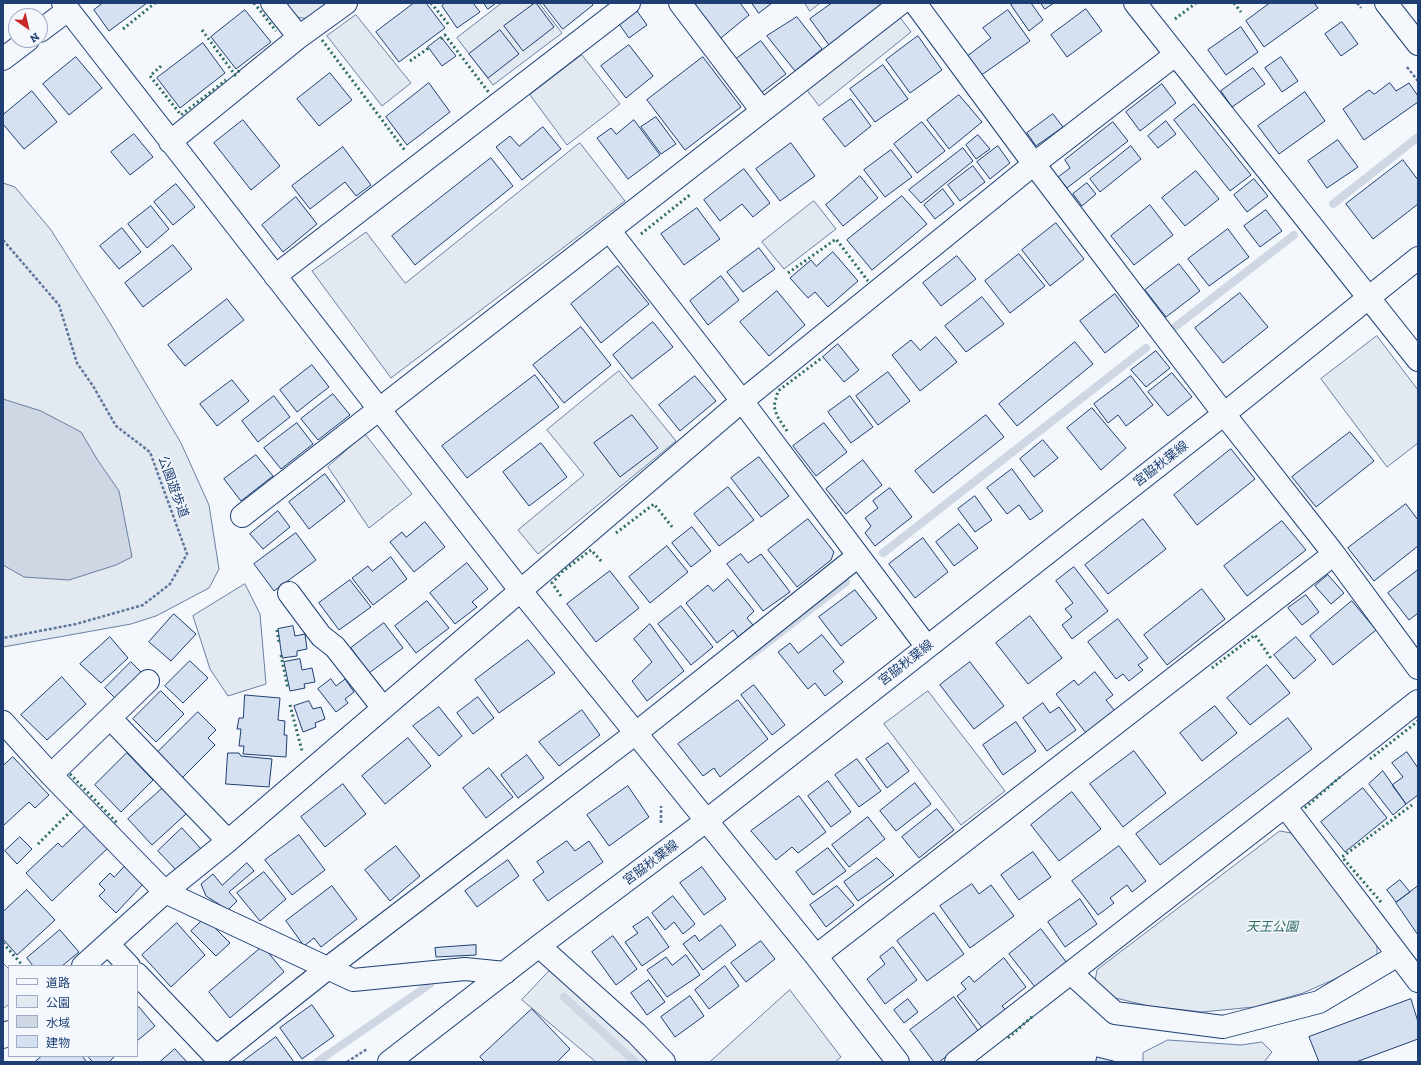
<!DOCTYPE html>
<meta charset="utf-8">
<style>
body{margin:0}
#map{position:relative;width:1421px;height:1065px;overflow:hidden;background:#f4f7fb;font-family:"Zilla Slab","Noto Sans JP",serif}
canvas{display:block}
.frame{position:absolute;inset:0;border:4px solid #1d3f73;pointer-events:none}
.legend{position:absolute;left:8px;top:965px;width:130px;height:92px;box-sizing:border-box;background:#f4f7fb;border:1px solid #9eadc5;margin:0;padding:5px 7px;list-style:none;font-size:12px;color:#1d3f73}
.legend li{display:flex;align-items:center;gap:8px;height:20px}
.legend b{width:20px;border:1px solid #9eadc5}
.north{position:absolute;left:8px;top:8px;width:40px;height:40px;box-sizing:border-box;background:#f4f7fb;border:1px solid #9eadc5;border-radius:50%;rotate:146deg;font-size:11px;font-weight:700;line-height:16px;text-align:center;color:#1d3f73}
.north::after{content:'';display:block;margin:auto;width:14px;height:18px;background:#c62828;clip-path:polygon(50% 0,100% 100%,50% 72%,0 100%)}
</style>
<div id="map">
<canvas width="1421" height="1065"></canvas>
<div class="frame"></div>
<ul class="legend">
<li><b style="height:5px;background:#f4f7fb"></b>道路</li>
<li><b style="height:11px;background:#e3e9f0"></b>公園</li>
<li><b style="height:11px;background:#cfd7e4"></b>水域</li>
<li><b style="height:11px;background:#d5e0f0"></b>建物</li>
</ul>
<div class="north">N</div>
</div>
<script>
const g = document.querySelector('canvas').getContext('2d');
g.lineJoin = 'round';
function paint(path, color) {
  g.fillStyle = color;
  g.fill(path, 'evenodd');
}
function trace(path, color, width, dash) {
  g.strokeStyle = color;
  g.lineWidth = width;
  g.lineCap = dash ? 'butt' : 'round';
  g.setLineDash(dash || []);
  g.stroke(path);
}
function write(font, color, halo, rows, align = 'center') {
  g.font = font + ' "Zilla Slab","Noto Sans JP",serif';
  g.lineWidth = 3;
  g.setLineDash([]);
  g.textBaseline = 'middle';
  g.strokeStyle = halo;
  g.fillStyle = color;
  for (const [text, x, y, turn = 0] of rows) {
    g.save();
    g.translate(x, y);
    g.rotate((+turn || 0) * Math.PI / 180);
    g.textAlign = isNaN(turn) ? turn : align;
    if (halo) g.strokeText(text, 0, 0);
    g.fillText(text, 0, 0);
    g.restore();
  }
}
const green = new Path2D(`
 M285 3H330L309 19 296 17Z
 M502 3H539L562 33 493 85 457 38Z
 M805 3H820L810 11Z
 M356 15 411 83 382 106 327 36Z
 M899 16 911 32 819 106 807 90Z
 M582 55 620 104 567 145 530 95Z
 M580 143 625 201 391 378 312 271 366 232 405 283Z
 M3 183 15 187 51 230 110 323 181 443 209 505 219 569 209 588 156 616 131 624 3 647Z
 M814 201 836 229 784 269 762 242Z
 M1377 336 1418 390V443L1387 467 1321 379Z
 M619 371 676 441 538 554 518 530 584 475 547 430Z
 M365 434 412 494 369 528 328 467Z
 M245 584 260 614 266 684 228 696 210 669 193 616Z
 M928 691 1005 791 961 825 884 724Z
 M1280 831 1291 833 1377 942V957L1335 979 1303 993 1254 1007 1202 1012 1149 1006 1107 996 1095 981 1097 970Z
 M3 963 9 969V1004L3 1009Z
 M553 967 663 1062H596L522 1000Z
 M790 990 841 1057 835 1062H710Z
 M1168 1040 1241 1045 1262 1042 1272 1052 1264 1062H1143V1053Z`);
paint(green, '#e3e9f0');
trace(green, '#687fa3', 1);
const water = new Path2D(`
 M3 399 41 411 81 432 97 459 119 491 132 557 116 565 69 580 24 577 3 565Z`);
paint(water, '#cfd7e4');
trace(water, '#687fa3', 1);
trace(new Path2D(`
 M1333 204 1418 137
 M1175 327 1294 235
 M883 553 1146 348
 M750 656 846 582
 M564 997 635 1062
 M317 1062 430 984`), '#cfd7e4', 8);
const building = new Path2D(`
 M103 3H147L109 31 94 10Z
 M414 3H426L445 28 399 62 376 32Z
 M445 3H473L480 12 457 28 442 6Z
 M484 3H496L488 9Z
 M535 3H536L554 27 523 51 504 26Z
 M543 3H592L593 5 563 29Z
 M694 3H740L749 15 721 38Z
 M752 3H772L759 13Z
 M832 3H886L829 45 810 19Z
 M1014 3H1031L1043 20 1029 31 1011 5Z
 M1041 3H1054L1045 9Z
 M1270 3H1314L1318 8 1264 47 1246 21Z
 M1086 9 1102 31 1067 57 1051 35Z
 M245 10 271 42 236 69 211 37Z
 M1008 10 1030 41 980 76 966 57 991 38 983 28Z
 M637 11 647 25 629 38 619 24Z
 M797 17 822 49 795 71 767 36Z
 M1342 22 1358 44 1341 56 1325 34Z
 M1241 27 1258 52 1226 75 1208 50Z
 M500 30 519 54 488 78 469 54Z
 M918 36 942 70 910 93 886 60Z
 M441 37 456 56 442 66 428 47Z
 M761 41 786 74 761 93 736 59Z
 M203 43 225 73 180 108 157 78Z
 M629 45 653 76 626 98 601 66Z
 M76 57 102 88 69 115 43 84Z
 M703 57 741 107 685 150 647 100Z
 M1281 57 1298 81 1282 92 1265 68Z
 M883 65 908 99 875 122 850 89Z
 M1253 68 1265 84 1232 107 1221 91Z
 M330 73 352 100 319 126 297 99Z
 M429 83 450 112 407 145 386 117Z
 M1390 83 1396 91 1409 83 1418 96V102L1364 140 1343 109 1369 90 1374 94Z
 M1162 84 1176 103 1140 131 1126 112Z
 M32 91 57 122 24 149 3 124V115Z
 M1305 92 1325 121 1279 154 1258 126Z
 M959 95 982 122 949 149 927 120Z
 M851 99 871 126 845 147 823 119Z
 M1194 104 1251 175 1230 191 1174 120Z
 M1053 114 1063 127 1036 146 1027 133Z
 M656 117 676 144 661 154 641 127Z
 M243 120 280 166 251 190 214 143Z
 M634 120 660 155 628 179 597 138 611 128 616 134Z
 M1166 121 1176 134 1158 148 1148 136Z
 M922 122 945 151 917 173 894 144Z
 M1113 122 1128 141 1067 188 1058 177 1070 168 1065 160Z
 M543 127 561 149 522 180 496 147 510 136 519 146Z
 M134 134 153 157 130 175 111 152Z
 M978 135 990 149 976 159 966 145Z
 M1338 140 1358 167 1327 188 1308 161Z
 M791 143 815 176 780 201 756 169Z
 M998 146 1010 163 990 179 977 162Z
 M1131 146 1141 159 1100 192 1090 179Z
 M343 147 371 185 356 196 345 182 310 209 292 186Z
 M963 148 973 161 921 203 909 190Z
 M891 150 912 177 885 197 864 170Z
 M491 158 513 186 415 265 392 236Z
 M1403 160 1418 180V204L1373 239 1346 204Z
 M973 166 985 182 960 201 948 185Z
 M744 169 770 203 753 217 742 204 720 221 704 200Z
 M1196 171 1219 199 1185 226 1162 198Z
 M860 176 878 198 843 226 826 205Z
 M1254 179 1268 196 1247 212 1234 195Z
 M1087 183 1096 194 1082 206 1073 194Z
 M176 184 195 207 173 225 154 202Z
 M943 189 954 204 935 219 924 205Z
 M902 196 927 224 872 270 847 240Z
 M296 197 317 224 283 252 262 225Z
 M1150 205 1173 235 1134 265 1111 236Z
 M151 206 169 229 147 248 128 224Z
 M697 208 720 239 684 265 661 234Z
 M1266 210 1282 231 1260 247 1244 226Z
 M1056 223 1084 259 1050 286 1022 250Z
 M122 228 141 252 119 269 100 246Z
 M1228 229 1249 257 1209 286 1188 259Z
 M173 245 192 269 143 307 125 283Z
 M759 248 775 269 743 292 727 272Z
 M833 252 858 281 828 307 815 292 808 298 790 278 811 260 816 266Z
 M1019 254 1045 286 1010 313 985 281Z
 M957 256 976 279 941 306 923 283Z
 M1179 264 1200 291 1166 317 1145 290Z
 M618 266 649 304 601 343 571 304Z
 M721 276 739 300 708 325 690 301Z
 M777 291 805 325 769 356 740 322Z
 M1240 293 1268 327 1223 363 1195 328Z
 M1115 294 1139 326 1105 353 1080 321Z
 M982 297 1004 324 966 352 945 326Z
 M227 299 244 320 185 366 168 345Z
 M653 322 673 347 632 379 613 355Z
 M581 327 611 365 564 403 533 365Z
 M936 337 957 362 920 391 892 355 911 340 920 350Z
 M1075 342 1093 364 1017 426 999 404Z
 M838 344 859 370 844 382 823 357Z
 M1156 351 1170 368 1146 387 1131 370Z
 M312 365 329 387 297 412 280 390Z
 M888 372 910 401 878 425 856 396Z
 M1172 373 1192 397 1168 416 1148 392Z
 M535 375 559 407 467 478 442 446Z
 M695 376 716 401 680 431 659 405Z
 M1131 376 1153 405 1126 426 1118 415 1108 423 1094 404Z
 M232 380 249 401 217 426 200 404Z
 M333 394 350 415 318 440 301 419Z
 M274 396 290 417 258 442 242 421Z
 M850 396 873 427 851 443 828 412Z
 M1092 408 1126 448 1101 470 1067 428Z
 M632 415 658 448 620 477 594 443Z
 M986 415 1004 437 933 493 915 471Z
 M297 423 313 444 281 469 264 448Z
 M824 423 847 452 816 476 793 446Z
 M1350 432 1374 461 1316 507 1292 477Z
 M1043 440 1058 458 1034 477 1020 459Z
 M541 443 567 477 529 506 503 472Z
 M1231 449 1255 479 1197 525 1174 495Z
 M256 455 273 476 241 501 224 479Z
 M759 457 789 496 761 517 731 478Z
 M863 460 882 485 846 514 826 489Z
 M1012 469 1043 511 1030 520 1019 505 1007 514 987 488Z
 M325 474 345 501 309 529 289 502Z
 M728 487 754 520 719 546 694 514Z
 M890 488 912 517 875 546 865 533 871 526 865 518 878 508 873 501Z
 M975 496 992 520 975 532 958 509Z
 M1406 504 1418 520V546L1374 581 1348 548Z
 M278 511 290 527 263 549 250 534Z
 M808 519 834 552 831 560 797 587 768 550Z
 M1143 519 1166 549 1108 594 1085 565Z
 M1282 521 1306 550 1247 596 1224 566Z
 M425 522 445 547 414 572 390 542 402 532 406 537Z
 M959 524 978 548 954 566 936 542Z
 M692 527 711 551 691 567 672 543Z
 M296 533 316 560 274 591 254 564Z
 M923 538 948 572 915 598 889 564Z
 M667 546 688 572 650 603 629 577Z
 M741 554 748 563 761 554 790 592 763 611 727 564Z
 M391 557 407 579 373 605 352 578 368 566 372 571Z
 M467 563 488 589 472 602 477 607 455 624 430 593Z
 M1074 567 1108 611 1072 639 1062 625 1072 617 1065 609 1073 603 1056 581Z
 M1418 570V613L1409 620 1388 593Z
 M610 571 639 608 596 642 567 604Z
 M1328 575 1344 593 1331 604 1315 586Z
 M728 579 754 611 747 618 753 625 738 637 733 630 717 643 686 603 708 585 713 591Z
 M350 580 371 607 339 630 319 603Z
 M1202 589 1225 619 1167 665 1144 635Z
 M855 590 877 618 841 646 819 617Z
 M1306 595 1319 612 1302 625 1288 608Z
 M427 601 449 628 416 653 395 626Z
 M1352 601 1376 630 1333 665 1310 636Z
 M681 606 713 647 691 665 658 624Z
 M174 614 196 634 171 661 149 642Z
 M1030 616 1062 658 1028 684 996 643Z
 M1118 619 1148 658 1138 665 1143 670 1129 681 1123 674 1116 679 1088 642Z
 M384 623 403 648 369 673 351 648Z
 M650 624 684 671 647 701 632 681 652 662 634 639Z
 M293 626 295 636 305 634 307 649 297 651V656L282 658 278 629Z
 M822 635 844 662 833 671 843 682 825 696 815 683 808 689 778 652 790 643 798 653Z
 M110 637 128 658 101 683 80 664Z
 M1296 637 1316 660 1294 679 1274 655Z
 M528 640 555 673 499 713 475 680Z
 M300 659 302 670 312 668 315 682 304 684 305 688 290 691 284 662Z
 M190 661 208 678 183 703 165 686Z
 M131 662 145 676 118 701 105 688Z
 M970 662 1004 706 974 729 940 685Z
 M1267 665 1290 693 1250 725 1227 698Z
 M1095 672 1113 695 1106 700 1115 711 1086 733 1056 694 1074 680 1078 685Z
 M62 677 86 704 47 740 21 715Z
 M331 679 336 686 345 679 354 692 345 699 348 703 336 712 318 689Z
 M754 685 785 725 772 735 741 695Z
 M161 691 184 714 156 742 133 719Z
 M245 695 280 698 278 720 285 721 284 735H287L286 757 243 754 244 746H239L241 729H237L239 718H243Z
 M478 697 494 718 473 734 457 713Z
 M738 700 768 739 720 777 714 768 703 776 678 744Z
 M309 701 313 709 321 707 325 719 315 723 316 727 303 732 294 706Z
 M1043 703 1050 713 1059 707 1076 730 1047 751 1023 718Z
 M1215 706 1237 733 1202 761 1180 733Z
 M439 707 462 736 439 756 413 726Z
 M582 710 600 735 559 766 539 742Z
 M198 712 216 730 208 738 215 745 182 778 157 753Z
 M1288 718 1312 749 1160 865 1136 834Z
 M1016 722 1036 751 1003 775 983 745Z
 M408 738 431 766 385 804 362 776Z
 M888 743 909 771 887 788 866 759Z
 M1134 751 1166 793 1123 827 1090 784Z
 M1407 752 1418 768V795L1406 804 1392 785 1403 777 1392 763Z
 M127 753 153 780 121 812 95 785Z
 M228 753H239L241 756 272 759 269 787 226 784Z
 M527 755 544 778 518 798 501 775Z
 M13 757 49 795 35 808 29 802 3 826V766Z
 M857 759 881 791 859 807 835 775Z
 M489 768 513 797 486 818 463 788Z
 M1383 771 1406 804 1393 815 1369 784Z
 M828 781 851 812 831 827 808 796Z
 M915 783 931 804 896 831 880 811Z
 M343 784 366 814 325 847 301 817Z
 M628 786 649 817 609 846 587 815Z
 M164 787 187 813 152 845 128 819Z
 M1363 788 1387 818 1345 852 1321 822Z
 M1072 792 1101 829 1059 861 1031 825Z
 M799 796 826 832 798 853 792 847 776 860 751 831Z
 M937 809 954 830 919 858 902 837Z
 M868 817 885 839 849 867 832 845Z
 M86 825 108 848 52 901 26 873 58 843 62 847Z
 M182 828 202 850 178 872 158 851Z
 M299 835 325 870 292 895 265 860Z
 M20 837 32 849 17 864 5 851Z
 M567 841 575 851 589 841 603 862 548 901 533 880 544 872 537 862Z
 M396 846 420 876 390 901 365 870Z
 M1119 846 1146 881 1132 892 1127 885 1110 898 1114 903 1098 915 1072 881Z
 M828 848 846 871 813 895 796 872Z
 M1033 852 1051 877 1019 900 1001 875Z
 M877 858 894 875 858 901 844 882Z
 M508 860 519 876 477 907 465 891Z
 M247 863 254 871 229 892 237 901 228 910 206 896 201 884 213 874 222 885Z
 M126 865 144 883 116 913 99 896 105 890 99 884 110 873 114 877Z
 M702 867 726 899 704 915 680 883Z
 M264 872 286 899 260 921 237 893Z
 M1400 880 1410 892 1396 902 1387 890Z
 M972 884 979 894 991 885 1014 916 970 948 940 906Z
 M332 886 357 919 321 947 314 938 304 946 286 921Z
 M837 886 854 905 826 927 810 905Z
 M1418 886V935L1396 903Z
 M27 890 55 920 17 955 3 939V912Z
 M673 896 695 924 683 934 674 922 665 930 652 913Z
 M1080 899 1097 924 1065 947 1048 922Z
 M934 913 964 954 927 981 897 941Z
 M648 917 669 947 642 966 625 942 638 933 633 927Z
 M205 918 230 943 216 956 191 931Z
 M177 923 205 955 171 987 142 955Z
 M721 925 736 945 703 970 683 944 695 935 699 941Z
 M1041 929 1067 963 1035 987 1009 954Z
 M60 930 79 952 62 966H33L27 958Z
 M613 936 637 969 616 985 592 952Z
 M761 941 775 959 746 982 731 963Z
 M476 945V955L436 957 435 948Z
 M263 946 284 972 230 1018 209 992Z
 M893 947 917 980 885 1004 867 979 885 964 880 957Z
 M686 955 700 975 667 997 647 970 666 957 672 965Z
 M1004 958 1026 987 1002 1006 1006 1010 983 1029 957 996 966 989 961 983 969 976 974 982Z
 M725 966 739 986 709 1009 695 990Z
 M649 980 665 1002 647 1015 631 993Z
 M690 996 704 1016 675 1037 661 1017Z
 M954 997 979 1032 939 1062H934L910 1030Z
 M908 999 918 1012 904 1023 894 1010Z
 M1411 999 1418 1022V1039L1356 1062H1319L1309 1037Z
 M312 1005 334 1036 302 1059 280 1028Z
 M139 1007 155 1026 137 1041V1009Z
 M532 1009 570 1049 557 1062H485L480 1057Z
 M276 1037 294 1062H242Z
 M175 1049 187 1062H160Z
 M42 1056H82L87 1062H35Z
 M88 1056H115L109 1062H93Z
 M1097 1057 1117 1062H1096Z`);
paint(building, '#d5e0f0');
trace(building, '#1d3f73', 1);
const minor = new Path2D(`
 M63 3 520 590 816 956 898 1062
 M272 3 299 37
 M680 3 762 111
 M915 3 1034 164 1224 414 1334 554 1418 668
 M1135 3 1418 360
 M40 31 68 10
 M3 59 28 40
 M170 142 299 37 346 3
 M609 230 742 401 927 647
 M275 276 629 3
 M242 516 901 3
 M289 593 321 636 335 647 383 708
 M110 718 228 841
 M3 722 51 775 165 892 353 980 465 969 505 973
 M51 775 148 681
 M1285 806 1418 981
 M108 944 129 966
 M539 946 637 1034 664 1062
 M816 956 1334 554
 M83 966 165 892 228 841 742 401 1034 164 1175 55
 M1071 973 1115 1013 1223 1027 1319 1002 1398 955
 M137 974 216 1057 328 968 636 733 858 556
 M3 1037 9 1032
 M389 1062 539 946 706 821 1224 414 1418 258
 M956 1062 1285 806 1418 701`);
const major = new Path2D(`
 M1386 3 1418 44`);
trace(minor, '#1d3f73', 24);
trace(major, '#1d3f73', 24);
trace(new Path2D(`
 M1357 3 1361 8
 M1407 67 1418 81
 M3 240 59 305 77 363 93 386 116 426 150 452 187 554 170 584 143 605 76 624 3 638
 M661 823V806
 M347 1062 367 1049`), '#5e769c', 2.5, [3, 2]);
trace(minor, '#f4f7fb', 22);
trace(major, '#f4f7fb', 22);
trace(new Path2D(`
 M254 3 276 31
 M431 3 449 25
 M1234 3 1241 12
 M1175 19 1196 3
 M123 29 155 3
 M202 30 235 75 240 70
 M441 39 445 35 490 94
 M322 40 406 152
 M410 61 430 47
 M161 66 150 76 181 115 226 80
 M641 234 691 194
 M788 273 836 239 868 281
 M787 431 777 416 774 406 778 391 823 357
 M616 533 654 504 673 528
 M561 596 552 583 563 571 591 550 603 563
 M277 630 279 642
 M281 655 288 689
 M1212 668 1255 635 1272 660
 M290 705 302 751
 M1370 759 1418 721
 M70 774 117 823
 M1305 808 1340 777
 M38 844 73 809
 M1381 902 1342 857 1412 805
 M3 943 23 966
 M1008 1038 1034 1015`), '#2c6c60', 3, [2, 3]);
write('13px', '#1d3f73', '#f4f7fb', [
 ["宮脇秋葉線",1161,464,-38],
 ["公園遊歩道",173,487,70],
 ["宮脇秋葉線",906,663,-38],
 ["宮脇秋葉線",651,863,-37]
]);
write('italic 13px', '#2c6c60', '#f4f7fb', [
 ["天王公園",1272,927]
]);
</script>
